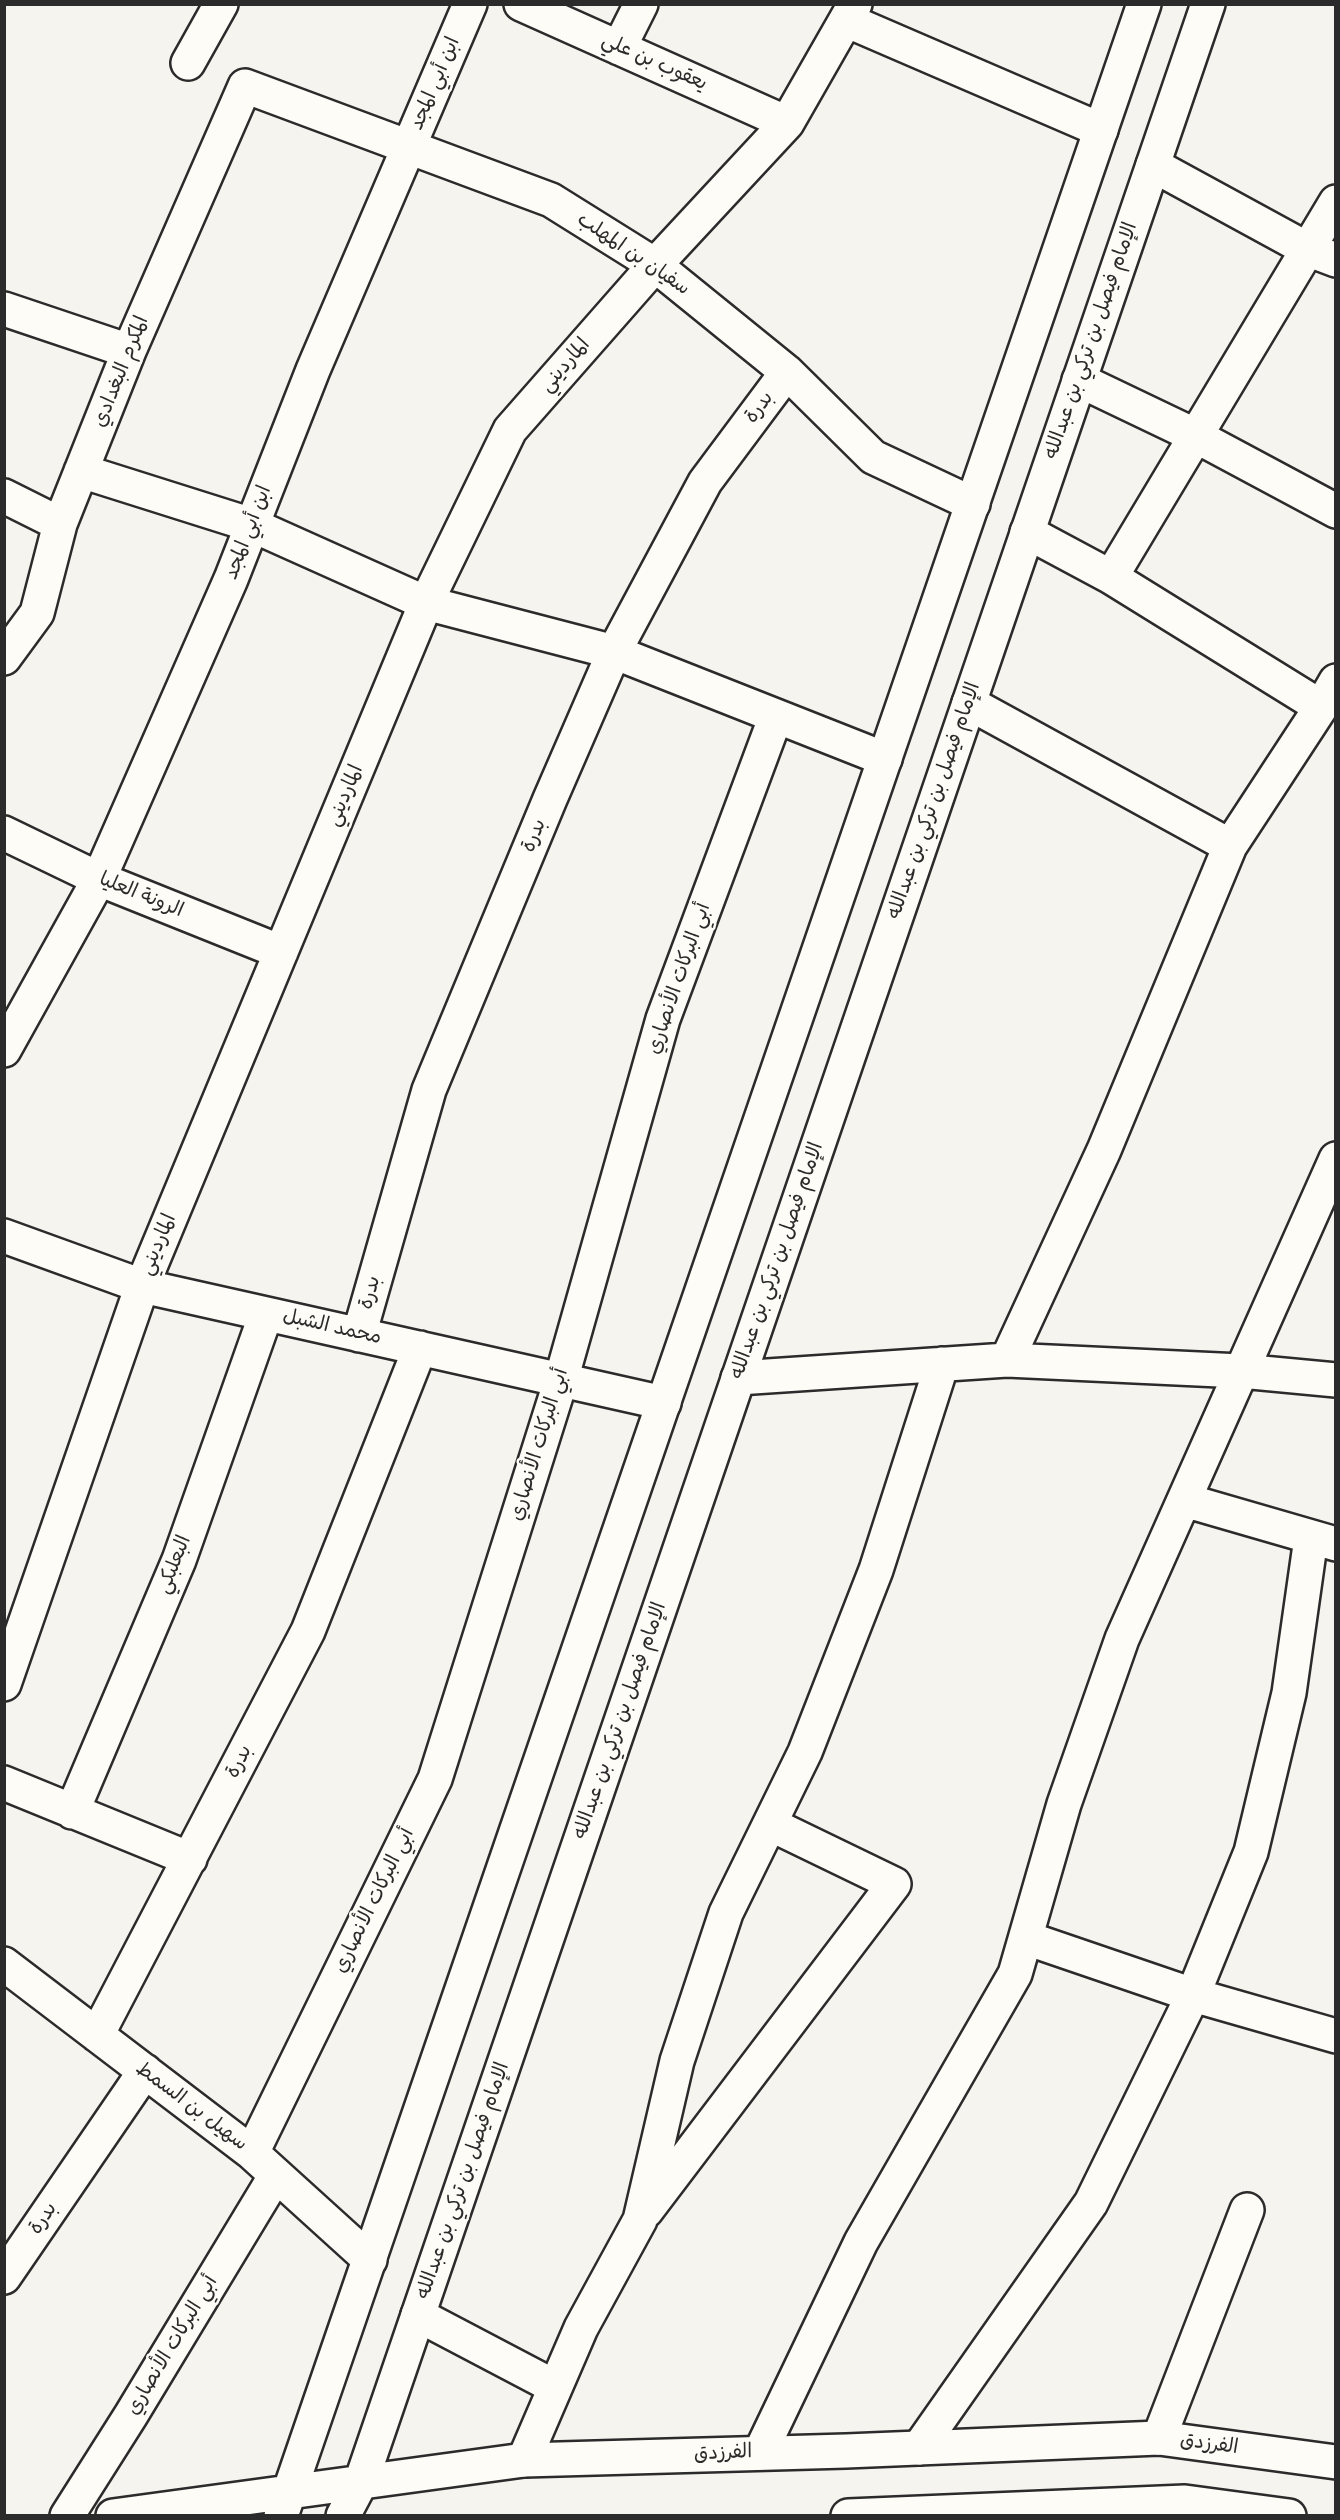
<!DOCTYPE html>
<meta charset="utf-8">
<style>
body{margin:0}
#map{position:relative;width:1340px;height:2520px;overflow:hidden;background:#f5f4ef;font-family:Mynerve,sans-serif}
canvas{display:block}
.frame{position:absolute;inset:0;border:6px solid #2b2b2b;pointer-events:none}
</style>
<div id="map">
<canvas width="1340" height="2520"></canvas>
<div class="frame"></div>
</div>
<script>
const g = document.querySelector('canvas').getContext('2d');
g.lineJoin = 'round';
function trace(path, color, width, dash) {
  g.strokeStyle = color;
  g.lineWidth = width;
  g.lineCap = dash ? 'butt' : 'round';
  g.setLineDash(dash || []);
  g.stroke(path);
}
function write(font, color, halo, rows, align = 'center') {
  g.font = font + ' Mynerve,"Playpen Sans Arabic",sans-serif';
  g.lineWidth = 5;
  g.setLineDash([]);
  g.textBaseline = 'middle';
  g.strokeStyle = halo;
  g.fillStyle = color;
  for (const [text, x, y, turn = 0] of rows) {
    g.save();
    g.translate(x, y);
    g.rotate((+turn || 0) * Math.PI / 180);
    g.textAlign = isNaN(turn) ? turn : align;
    if (halo) g.strokeText(text, 0, 0);
    g.fillText(text, 0, 0);
    g.restore();
  }
}
const minor = new Path2D(`
 M521 4 787 123
 M846 20 1101 130
 M619 48 641 4
 M188 63 221 4
 M1153 165 1307 249 1336 260
 M4 309 129 351
 M1079 380 1196 436 1336 511
 M81 471 252 525 426 603 614 652 885 759
 M4 496 60 524
 M1027 532 1111 577 1321 707
 M1111 577 1336 202
 M4 658 37 613 60 524 129 351 245 86 551 200 655 265 787 372 873 457 973 504
 M969 703 1230 846
 M4 833 99 879 281 952
 M4 1050 99 879 231 579 313 370 470 4
 M4 1236 142 1286 664 1403
 M359 1335 429 1090 550 799 614 652 705 482 787 372
 M1007 1360 1104 1150 1230 846 1321 707 1336 681
 M738 1378 1007 1360 1241 1371 1336 1380
 M1184 1500 1336 1544
 M4 1684 142 1286 426 603 510 430 655 265 787 123 855 4
 M4 1783 190 1859
 M72 1812 179 1560 266 1314
 M1026 1938 1193 1995 1336 2036
 M4 1964 252 2153 370 2260
 M97 2035 308 1631 420 1348
 M252 2153 435 1779 561 1380 663 1019 776 716
 M646 2211 894 1884 770 1824
 M4 2277 145 2071
 M418 2315 555 2387
 M1159 2438 1247 2210
 M919 2448 1091 2203 1193 1995 1251 1852 1289 1693 1311 1538
 M760 2453 861 2242 1015 1974 1064 1804 1122 1639 1336 1159
 M524 2460 581 2328 640 2220 677 2061 726 1913 805 1752 876 1570 942 1364
 M67 2516 131 2415 276 2175`);
const major = new Path2D(`
 M113 2516 524 2460 846 2451 1159 2438 1336 2462
 M281 2516 1144 4
 M343 2516 361 2482 1208 4
 M848 2516 1185 2502 1289 2516`);
trace(minor, '#2b2b2b', 38);
trace(major, '#2b2b2b', 38);
trace(minor, '#fdfcf7', 33);
trace(major, '#fdfcf7', 33);
write('20px', '#2b2b2b', '#fdfcf7', [
 ["يعقوب بن علي",654,63,24],
 ["ابن أبي المجد",436,84,-67],
 ["سفيان بن المهلب",633,255,34],
 ["الإمام فيصل بن تركي بن عبدالله",1092,341,-71],
 ["المارديني",566,366,-49],
 ["المكرم البغدادي",122,372,-68],
 ["بدرة",760,408,-53],
 ["ابن أبي المجد",249,533,-69],
 ["المارديني",346,796,-67],
 ["الإمام فيصل بن تركي بن عبدالله",935,801,-71],
 ["بدرة",535,836,-67],
 ["الرونة العليا",141,896,22],
 ["أبي البركات الأنصاري",680,979,-71],
 ["المارديني",159,1245,-67],
 ["الإمام فيصل بن تركي بن عبدالله",778,1261,-71],
 ["بدرة",371,1293,-74],
 ["محمد الشبل",332,1328,13],
 ["أبي البركات الأنصاري",540,1445,-73],
 ["البعلبكي",175,1565,-68],
 ["الإمام فيصل بن تركي بن عبدالله",621,1721,-71],
 ["بدرة",240,1762,-63],
 ["أبي البركات الأنصاري",375,1901,-64],
 ["سهيل بن السمط",191,2107,37],
 ["الإمام فيصل بن تركي بن عبدالله",464,2181,-71],
 ["بدرة",44,2219,-56],
 ["أبي البركات الأنصاري",173,2346,-59],
 ["الفرزدق",1209,2445,8],
 ["الفرزدق",723,2454,-2]
]);
</script>
